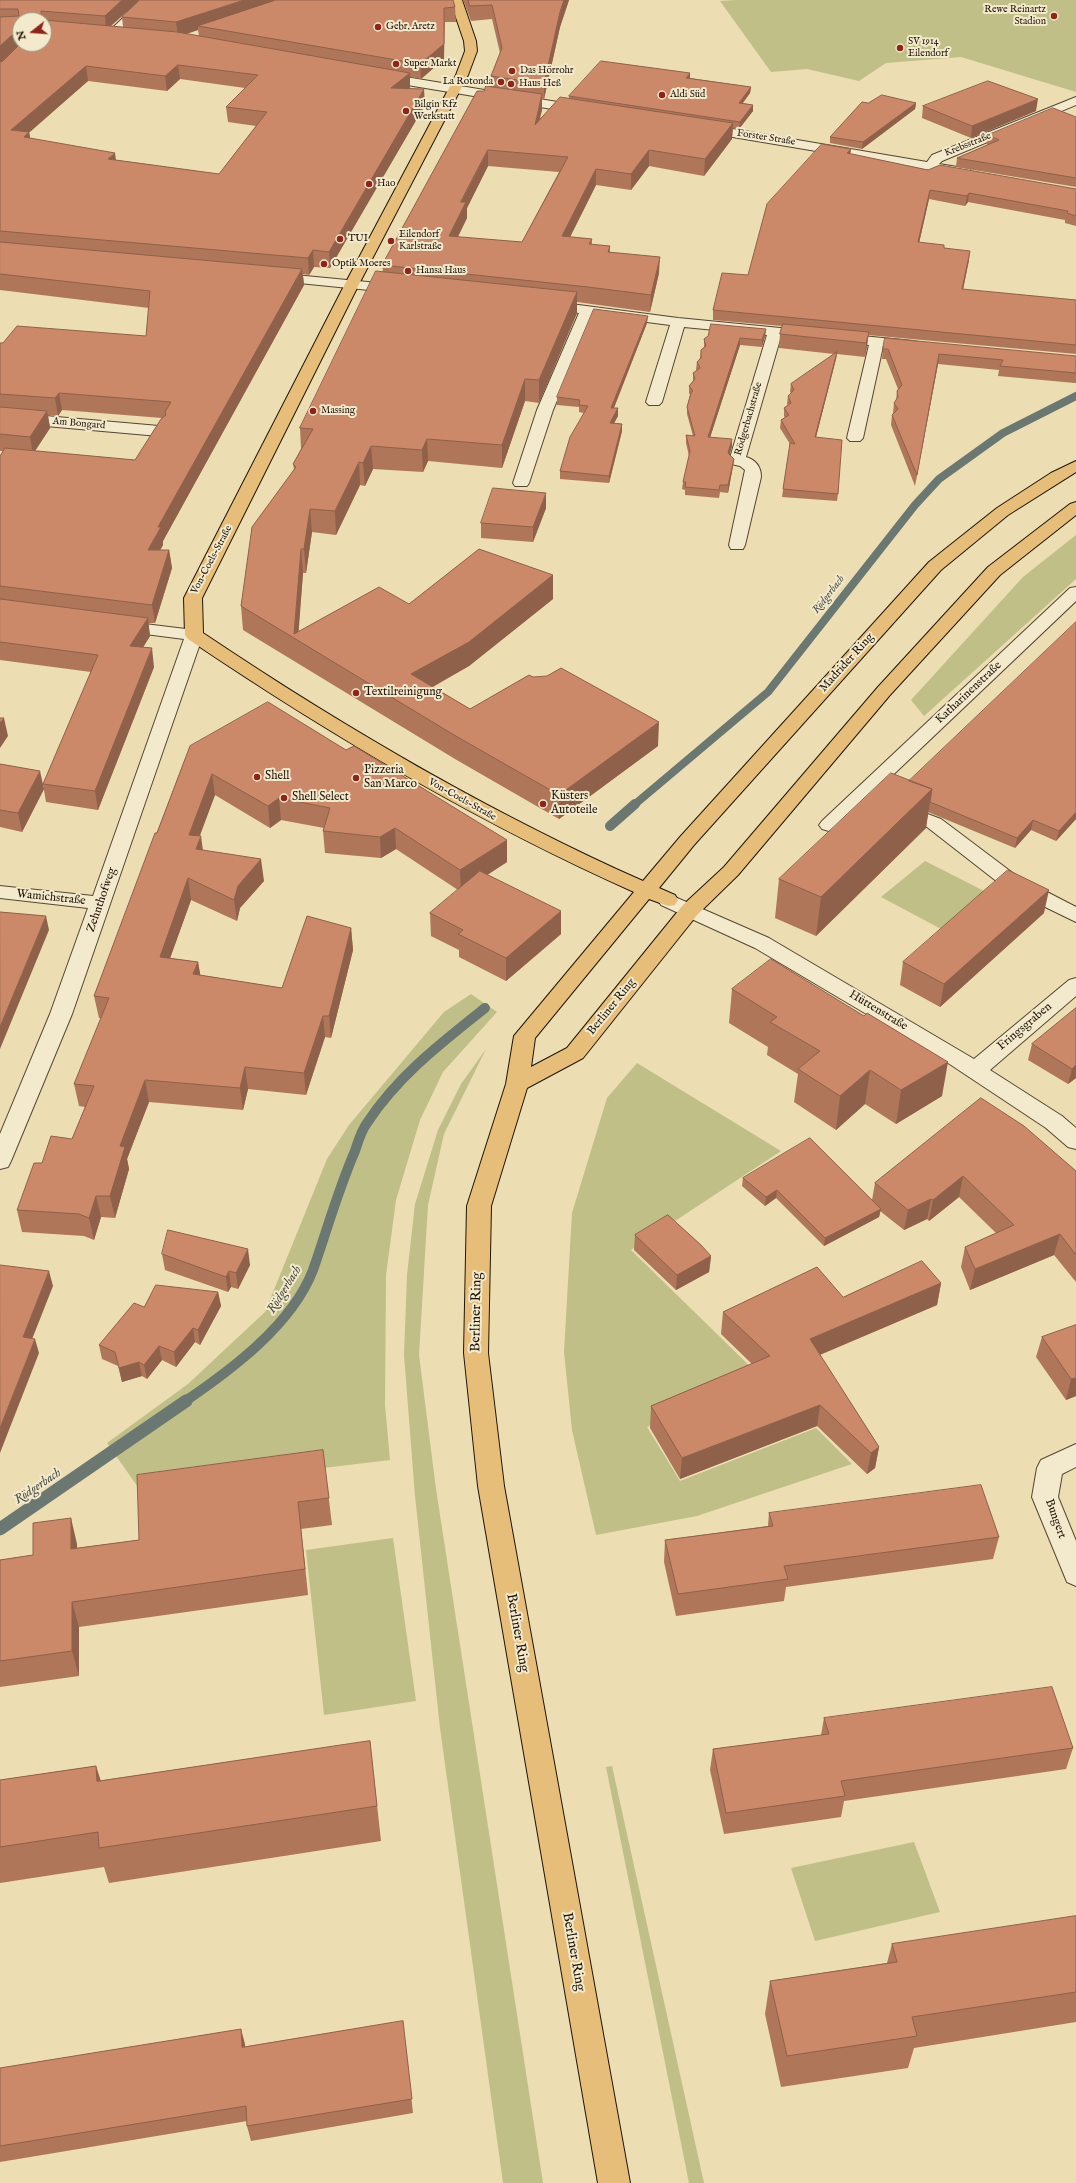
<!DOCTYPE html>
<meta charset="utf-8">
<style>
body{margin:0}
#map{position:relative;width:1076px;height:2183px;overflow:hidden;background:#ecddb2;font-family:"IM FELL English",serif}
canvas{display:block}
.north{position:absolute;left:12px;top:12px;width:40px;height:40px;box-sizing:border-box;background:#f3e9cd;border:1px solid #9f947e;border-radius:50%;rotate:253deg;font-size:11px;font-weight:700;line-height:16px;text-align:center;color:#211507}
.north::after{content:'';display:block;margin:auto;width:14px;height:18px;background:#8f2418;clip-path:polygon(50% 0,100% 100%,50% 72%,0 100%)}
</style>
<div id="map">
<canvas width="1076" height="2183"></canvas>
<div class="north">N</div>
</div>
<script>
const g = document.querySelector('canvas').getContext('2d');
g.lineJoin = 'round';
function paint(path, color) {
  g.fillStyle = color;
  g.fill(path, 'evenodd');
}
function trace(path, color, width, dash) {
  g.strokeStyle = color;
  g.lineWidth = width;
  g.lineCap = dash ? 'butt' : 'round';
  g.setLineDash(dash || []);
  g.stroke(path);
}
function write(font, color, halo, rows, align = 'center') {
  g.font = font + ' "IM FELL English",serif';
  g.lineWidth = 4;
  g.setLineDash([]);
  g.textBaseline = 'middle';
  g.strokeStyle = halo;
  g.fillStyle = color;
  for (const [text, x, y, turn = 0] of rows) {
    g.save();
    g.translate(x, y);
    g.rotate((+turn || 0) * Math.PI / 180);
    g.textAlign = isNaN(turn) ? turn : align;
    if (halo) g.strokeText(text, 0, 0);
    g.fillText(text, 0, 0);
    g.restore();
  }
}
paint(new Path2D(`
 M736 0H1076V92L961 57 886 63 859 81 807 69 771 72 720 1Z
 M1076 535V579L924 716 911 700 1023 577Z
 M925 861 988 893 943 930 881 897Z
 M471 994 497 1012 443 1072 420 1120 396 1200 386 1275 385 1405 390 1460 140 1490 107 1443 188 1384 265 1312 327 1159 349 1125 444 1012Z
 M486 1049 444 1134 428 1205 419 1355 436 1489 543 2183H503L440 1728 415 1496 404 1355 407 1275 415 1204 438 1130 461 1084Z
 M637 1063 781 1151 631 1250 764 1380 647 1427 680 1481 816 1428 852 1464 697 1516 596 1535 572 1430 564 1352 572 1213 607 1098Z
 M393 1538 416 1701 324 1715 306 1550Z
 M612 1766 704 2183H689L606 1767Z
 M914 1842 940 1912 815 1941 791 1868Z`), '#bfbf87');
trace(new Path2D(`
 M634 805 768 692 915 505 939 479 1003 433 1076 396`), '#6b7771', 8);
trace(new Path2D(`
 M610 826 635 804
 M184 1402C231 1370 292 1325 313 1270 327 1230 338 1190 355 1151 358 1142 361 1131 367 1123 398 1076 441 1043 485 1008`), '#6b7771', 10);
trace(new Path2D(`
 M0 1529 186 1401`), '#6b7771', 13);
const minor = new Path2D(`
 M142 0H155L114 38H106L104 36 106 34Z
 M381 73 582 106 588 110 582 114 377 80 375 77Z
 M1076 97V105L942 161 939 164 970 169 971 172 965 176 703 132 697 128 703 124 927 162 932 155Z
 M274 273 399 285 406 289 399 293 269 280 267 277 269 274Z
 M548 301 678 318 913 341 918 342 920 345 918 348 883 346 863 438 860 441H850L847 438 869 345 781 336 746 457C756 460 761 467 761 477L745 545 743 549H731L729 545 745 470 740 466 731 464 729 461 767 335 684 327 662 402 659 405H649L646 402 670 325 593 315 553 410 529 483 527 486H515L513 483 537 410 579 313 543 308 541 305Z
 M0 412 159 426 164 428 167 431 164 434 159 436 0 422Z
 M1076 587V601L836 829 829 831 822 829 819 825 822 821 1070 588Z
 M120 621 194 630 200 631 203 635 72 1014 11 1161 8 1167 0 1169V1134L50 1014 88 908 0 898V886L93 896 184 639 114 630 111 626 114 622Z
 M898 803 941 819 1018 877 1076 907V922L1004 887 927 827 891 813 888 809 891 805Z
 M668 894 769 938 974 1059 1069 980 1076 978V996L990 1070 1062 1116 1076 1128V1149L1068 1147 1046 1128 939 1057 755 948 661 905 658 900 661 895Z
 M1076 1444V1467L1062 1474 1058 1497 1076 1541V1586L1067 1582 1032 1497 1037 1468 1041 1460Z`);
const major = new Path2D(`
 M450 0H462L476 41 477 51 468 75 359 284 202 598 203 633C343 727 488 812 643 881L680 837 929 562 997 508 1051 473 1076 461V472L1008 515 941 570 694 845 659 888 675 895 678 900 675 905 668 906 649 899 535 1038 531 1067 567 1048 683 905 724 867 878 687 988 567 1070 504 1076 502V515L1000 575 890 695 738 875 697 915 583 1058 527 1088 491 1206 488 1353 504 1486 630 2183H598L478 1486 464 1353 467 1206 506 1084 514 1036 634 892C477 822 330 735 188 639L185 635 184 598 345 284 456 75 465 51 464 41Z`);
trace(minor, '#544732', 2);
trace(major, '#211507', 2);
paint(minor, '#f3e9cd');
paint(major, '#e6be79');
paint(new Path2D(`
 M0 0H140L111 26 123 27 122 17 455 7 456 22H445L444 59 421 79 410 77V88L409 89 425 105 330 268 314 267 309 275 303 274 304 285 163 541V545L160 550H169L172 568 155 623H148L150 636 143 647 154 667 98 810 46 802 43 784 91 672 0 660V456L3 451H0V343L146 336 149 308 0 290ZM20 20H44L20 44ZM198 30 199 36 187 34ZM180 79 245 88 226 107 228 122 256 126 219 174 116 160 30 138 29 132 88 81 167 91ZM62 410 162 418 135 460 35 451 50 428 48 415 58 416Z
 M463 0H569L560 27 544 99H542V110L539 119 569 98V96L690 78 751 87 750 93 743 103 753 105V111L739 129 733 128 732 139 704 176 649 166 631 190 596 185 570 237 592 239V245L610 246V252L659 273 650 312 577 302V313L539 403 525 401 502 468 428 461 423 472 373 469 365 486 360 485 336 535 312 532 306 573H303L298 632 409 604 553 575V599L469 666 433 687 470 709 658 746 559 819 455 759 243 630 241 606 294 469 293 464 301 449 300 428 383 271 382 265 484 91 491 86V76L500 53 492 19 471 21ZM488 166 559 172 522 242 458 237 467 218V208Z
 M868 103H916L915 109 862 149 830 143V137Z
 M923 106 1036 111 971 138 922 118Z
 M1076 117V187L956 167 957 158 988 145 986 144 988 135Z
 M851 154 928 170 1076 189V226L1065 223V220L968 202 965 206 929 199 919 243 944 248 969 260 963 290 1076 300V354L868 335 867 346 865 357 837 354 836 359 816 437 838 494 837 501 782 497 790 444 780 428 781 420 785 418 784 416V408L788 405 787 404 788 396 791 393 790 392 791 384 834 354 779 348 780 334 782 326 713 320V310L748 275Z
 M647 323 614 408H618V416L613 423 622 424V431L609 483 560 479V471L584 413 579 412V407L557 405V397Z
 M766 329 765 336 762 347 740 345 710 437 732 446 729 454 734 459 733 466 728 493 720 492 719 498 685 495V490L682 489 683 482 689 456 686 443V435L693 436 687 414V407L690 395 689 393V386L693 381V373L697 371 696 369 697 362 700 358 701 350 704 347V339Z
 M883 349 1076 356V383H1075L998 376 999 370 938 364 915 486 891 425 892 415 893 413 894 403 896 401 897 391 898 389 886 359H882Z
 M546 508 533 542 481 538V523Z
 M190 746 507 862 487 875 561 934 506 981 459 957V950L431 936 430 913 458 890 396 849 381 858 325 853 323 831 324 828 281 820 270 828 215 795 199 836 202 850 264 881 240 908 237 921 191 900 170 958 198 962 200 975 282 988 351 928 353 950 331 1038 325 1037 306 1095 248 1089 243 1110 149 1102 127 1159 129 1169 115 1218 101 1217 94 1240 84 1236 22 1232 17 1210 42 1163 72 1139 85 1107 79 1106 74 1084 101 1018H99L94 996Z
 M0 764 44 789 22 832 0 827Z
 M909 781 1076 819 1056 841 1031 830 1015 848 928 812 926 828 816 936 775 918 779 879Z
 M1044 913 940 1007 900 985 903 962Z
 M732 989 942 1096 896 1124 865 1104 836 1130 794 1102 798 1074 767 1055 768 1047 729 1023Z
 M1076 1008V1078L1068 1084 1028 1060 1032 1044Z
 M981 1098 1076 1171V1282L1054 1255 970 1290 961 1267 965 1247 996 1233 959 1197 929 1221 927 1219 904 1230 880 1211 879 1217 824 1246 776 1198 765 1206 742 1186 743 1178 872 1200 875 1183Z
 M635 1235 711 1256 709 1272 676 1290 634 1250Z
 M162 1254 250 1265 238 1289 231 1287 228 1292 165 1270Z
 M941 1283 937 1305 820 1355 879 1447 875 1468 867 1474 817 1426 680 1479 650 1428 651 1406 752 1364 721 1334 723 1312 843 1297Z
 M218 1292 221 1306 200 1345 195 1342 176 1367 162 1360 147 1379 142 1376 122 1382 118 1366 102 1359 99 1345 144 1307Z
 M1076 1325V1396L1066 1400 1036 1357 1042 1337Z
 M323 1450 332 1525 301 1529 308 1595 79 1627V1676L0 1687V1560L33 1555 77 1544V1548L139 1540Z
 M769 1513 999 1537 993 1559 786 1587 784 1601 676 1616 664 1562 665 1540 768 1526Z
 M824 1718 1073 1748 1066 1769 844 1801 841 1817 724 1834 710 1770 713 1749 821 1735Z
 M370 1741 381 1841 109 1883 104 1867 0 1883V1780L96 1766 101 1781Z
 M1076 1916V2022L914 2048 908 2068 781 2087 765 2014 770 1981 887 1963 892 1944Z
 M403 2021 413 2113 251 2141 247 2126V2121L0 2162V2068L245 2044V2047Z`), '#af765a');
paint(new Path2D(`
 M122 0H140L106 30 105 16Z
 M244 0H289L198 26V30L178 36 176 22Z
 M564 0H569L560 27 544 99V84L560 12Z
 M444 8V59L421 79 420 64Z
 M20 28V44L0 63V46Z
 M178 65 180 79 167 91 165 76Z
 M86 66 88 81 14 146 11 130Z
 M410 73V88L392 103 391 88Z
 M690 73V79L686 78Z
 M751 87 750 93 738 109 739 103Z
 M424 89 425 105 330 268 329 252Z
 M542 94V110L535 140V125Z
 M1038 99 1036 111 971 138 972 126Z
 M916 103 915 109 862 149 863 142Z
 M753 105V111L739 129 740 122Z
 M733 123 732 139 704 176 705 159Z
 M29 132 32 148 24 137Z
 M851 149 850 158 847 153Z
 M488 150V166L467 208V218L450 252 449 236 461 202Z
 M649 150V166L631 190V174Z
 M115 153 117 168 108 159Z
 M596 169V185L562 253V236Z
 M930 190 929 199 917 252 918 242Z
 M969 193 968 202 965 206 967 196Z
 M313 250 314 267 309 275 308 258Z
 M970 251 969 260 961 299 962 289Z
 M660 257 659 273 650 312 651 295Z
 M302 269 304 285 163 541V545L150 568 148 550 158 527Z
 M577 292V313L539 403V380Z
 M648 316 647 323 611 415V408Z
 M766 329 765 336 762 347V340Z
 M869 332 867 346 865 357 866 343Z
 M740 338V345L708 444V437Z
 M837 352 836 359 814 445 815 437Z
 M939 354 938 364 915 486Z
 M525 379V401L502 468V445Z
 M59 393 62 410 58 416 55 398Z
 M618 408V416L610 431V423Z
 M47 411 50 428 33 454 30 437Z
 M622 424V431L609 483V476Z
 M427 439 428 461 423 472 422 450Z
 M732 439V446L728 461V453Z
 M371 446 373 469 365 486 363 463Z
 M734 459 733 466 728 493V485Z
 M359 462 360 485 336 535 335 511Z
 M546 493V508L533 542V527Z
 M310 509 312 532 306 573 304 549Z
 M301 549 303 573 298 640 294 634Z
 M169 550 172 568 155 623 152 605Z
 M553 575V599L469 666 412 698 411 674Z
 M148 618 150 636 133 664 130 646Z
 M152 648 154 667 98 810 95 791Z
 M4 718 8 736 0 748V723Z
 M659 722 658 746 559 819V795Z
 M40 771 44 789 22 832 18 813Z
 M212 774 215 795 192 857 189 835Z
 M932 789 926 828 816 936 821 897Z
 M279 798 281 820 270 828 268 806Z
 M1076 812V819L1056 841 1059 831Z
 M1033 820 1031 830 1015 848 1017 838Z
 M395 828 396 849 381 858 380 837Z
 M201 836 204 858 196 849Z
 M507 840V862L461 892 460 870Z
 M261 859 264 881 240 908 237 921 234 900 238 886Z
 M188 878 191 900 163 978 160 957Z
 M1049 890 1044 913 940 1007 944 984Z
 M561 911V934L506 981V958Z
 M46 916 49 930 0 1049V1027Z
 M351 928 353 950 331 1038 329 1016Z
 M198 962 202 984 193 974Z
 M323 1016 325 1037 306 1095 304 1073Z
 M948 1062 942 1096 896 1124 901 1090Z
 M1076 1065V1078L1068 1084 1072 1069Z
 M245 1067 248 1089 243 1110 240 1088Z
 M870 1070 865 1104 836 1130 840 1096Z
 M145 1080 149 1102 127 1159 129 1169 115 1218 110 1196 120 1146Z
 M963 1176 959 1197 929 1221 933 1200Z
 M777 1190 776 1198 765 1206 766 1197Z
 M96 1196 101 1217 94 1240 89 1218Z
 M931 1199 927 1219 904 1230 908 1210Z
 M881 1209 879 1217 824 1246 825 1238Z
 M1060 1234 1054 1255 970 1290 975 1269Z
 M248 1249 250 1265 238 1289 236 1273Z
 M711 1256 709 1272 676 1290 677 1275Z
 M49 1271 53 1286 27 1352 23 1337Z
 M229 1271 231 1287 228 1292 226 1277Z
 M941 1283 937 1305 807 1360 810 1339Z
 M218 1292 221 1306 200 1345 198 1330Z
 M193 1328 195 1342 176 1367 174 1352Z
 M35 1339 39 1353 0 1453V1428Z
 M159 1346 162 1360 147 1379 144 1365Z
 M139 1362 142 1376 122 1382 119 1368Z
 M1076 1378V1396L1066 1400 1071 1379Z
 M820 1405 817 1426 680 1479 682 1458Z
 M879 1447 875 1468 867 1474 871 1453Z
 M298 1502 301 1529 308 1595 305 1569Z
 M71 1518 77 1544 78 1575 71 1549Z
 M72 1602 79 1627V1676L72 1651Z
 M96 1766 106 1801 97 1781Z
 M241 2029 245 2044 246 2062 242 2047Z`), '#8f604a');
const building = new Path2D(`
 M0 0H122L105 16 41 11 42 20H43H20V28L0 46V17L19 16 18 9H0Z
 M140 0H244L176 22 122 17Z
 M276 0H453L455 7 444 8V44L420 64 198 26Z
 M468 0H564L560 12 544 84 491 76 502 48 492 5 470 6Z
 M44 20 177 32 410 73 391 88 424 89 329 252 313 250 308 258 0 231V62L3 61 20 44H44ZM178 65 258 75 226 107 267 112 219 174 108 159 115 153 24 137 29 132 11 130 86 66 165 76Z
 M601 61 690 73 686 78 751 87 739 103 753 105 740 122 569 96Z
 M988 81 1038 99 972 126 923 106Z
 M486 86 542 94 535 125 560 97 733 123 705 159 649 150 631 174 596 169 562 236 592 239 589 244 610 246 608 252 660 257 651 295 588 287 382 265 477 91H484ZM488 150 568 157 522 242 449 236 466 202H461Z
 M882 95 916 103 863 142 830 137 862 102 868 103Z
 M1053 108 1076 117V178L957 158 999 140 988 135Z
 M822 144 851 149 847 153 928 170 940 165 1076 189V216L1067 213 1068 211 969 193 967 196 930 190 918 242 944 245V248L970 251 962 289 1076 300V345L713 310 722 273 748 275 767 204Z
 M0 242 302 269 158 527H161L148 550H169L152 605 0 586V456L5 448 135 460 161 419 166 415 165 412 171 402 59 393 55 398 0 394V343H3L17 326 146 336 150 291 0 274Z
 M376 271 577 292 539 380 525 379 502 445 427 439 422 450 371 446 363 463 359 462 335 511 310 509 304 549H301L294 634 379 587 409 604 479 549 553 575 469 642 411 674 470 709 529 675 533 677 547 676 561 668 659 722 559 795 454 735 241 606 252 527 296 467 293 464 313 429 300 428Z
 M594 309 648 316 611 408H618L610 423 622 424 609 476 560 471 570 437 588 406 579 405 580 400 557 397Z
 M711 324 766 329 762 340 740 338 708 437 732 439 728 453 734 459 728 485H720L719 490 685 487 686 482H683L690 451 686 435 695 436 687 407 691 393 693 391 689 386 695 379 693 373 700 368 697 362 701 358V350L706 346 704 339 708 336Z
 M783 324 869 332 866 343 780 334Z
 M885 338 1076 356V373L1000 366 1003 360 939 354 917 475 892 415 898 409 894 403 898 397 897 391 902 385 888 349H883Z
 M837 352 815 437 842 440 838 494 783 489 790 443 795 444 781 420 789 415 784 408 791 403 788 396 794 390 791 384Z
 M0 407 47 411 30 437 0 434Z
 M493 488 546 493 533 527 481 523Z
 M0 599 148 618 130 646 152 648 95 791 43 784 98 655 0 642Z
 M1076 622V812L1059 831 1033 820 1017 838 930 802 932 789 909 781Z
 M268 702 346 750 354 746 507 840 460 870 395 828 380 837 323 831 330 808 279 798 268 806 212 774 189 835 201 836 196 849 261 859 238 886 234 900 188 878 160 957 198 962 193 974 282 988 307 916 351 928 329 1016H323L304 1073 245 1067 240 1088 145 1080 120 1146 125 1147 110 1196H96L89 1218 79 1214 17 1210 34 1163H42L51 1136 72 1139 94 1086 74 1084 109 998 94 996 155 833H157L190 746Z
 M0 718H4L0 723Z
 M0 764 40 771 18 813 0 810Z
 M891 773 932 789 821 897 779 879Z
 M1008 870 1049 890 944 984 903 962Z
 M480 871 561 911 506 958 458 934 463 930 430 913Z
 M0 912 46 916 0 1027Z
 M771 959 864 1016 867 1013 948 1062 901 1090 870 1070 840 1096 798 1069 820 1051 770 1022 777 1017 732 989Z
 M1076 1008V1065L1072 1069 1032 1044Z
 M981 1098 1024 1126 1076 1171V1255L1060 1234 975 1269 965 1247 1014 1225 963 1176 933 1200 931 1199 908 1210 875 1183Z
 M810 1138 881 1209 825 1238 777 1190 766 1197 743 1178Z
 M668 1215 701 1245 711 1256 677 1275 635 1235Z
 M168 1230 248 1249 236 1273 229 1271 226 1277 162 1254Z
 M922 1261 941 1283 810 1339 879 1447 871 1453 820 1405 682 1458 651 1406 770 1356 723 1312 817 1267 843 1297Z
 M0 1265 49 1271 23 1337 35 1339 0 1428Z
 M156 1285 218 1292 198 1330 193 1328 174 1352 159 1346 144 1365 139 1362 119 1368 115 1352 99 1345 134 1303 144 1307Z
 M1076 1325V1378L1071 1379 1042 1337Z
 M323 1450 329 1498 298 1502 305 1569 72 1602V1651L0 1661V1560L33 1555V1523L71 1518V1549L139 1540 137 1475Z
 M981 1485 999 1537 784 1566 788 1579 678 1594 665 1540 773 1526 769 1513Z
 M1052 1687 1073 1748 841 1781 845 1796 726 1813 713 1749 829 1734 824 1718Z
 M370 1741 377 1806 99 1848 98 1832 0 1847V1780L96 1766 97 1781Z
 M1076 1916V1992L912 2017 917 2036 787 2056 770 1981 897 1962 892 1944Z
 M403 2021 412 2099 247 2126 246 2106 0 2146V2068L241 2029 242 2047Z`);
paint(building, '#cc8969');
trace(building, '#8f604a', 1);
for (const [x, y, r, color] of [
 [1054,16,4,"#8f2418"],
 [378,27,4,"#8f2418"],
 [900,48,4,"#8f2418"],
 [396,64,4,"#8f2418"],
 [512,71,4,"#8f2418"],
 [501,82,4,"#8f2418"],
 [511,84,4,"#8f2418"],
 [662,95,4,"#8f2418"],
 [406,111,4,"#8f2418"],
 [369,184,4,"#8f2418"],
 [340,239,4,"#8f2418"],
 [391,241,4,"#8f2418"],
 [324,264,4,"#8f2418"],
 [408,271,4,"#8f2418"],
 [313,411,4,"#8f2418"],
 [356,693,4,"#8f2418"],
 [257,777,4,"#8f2418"],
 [356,778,4,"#8f2418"],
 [284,798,4,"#8f2418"],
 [543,804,4,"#8f2418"]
]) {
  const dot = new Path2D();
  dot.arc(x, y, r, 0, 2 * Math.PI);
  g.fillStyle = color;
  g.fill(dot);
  trace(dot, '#f3e9cd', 1.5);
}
write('10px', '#211507', '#f3e9cd', [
 ["Rewe Reinartz",1046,10,"right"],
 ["Stadion",1046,22,"right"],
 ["Gebr. Aretz",386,27],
 ["SV 1914",908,42],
 ["Eilendorf",908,54],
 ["Super Markt",404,64],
 ["Das Hörrohr",520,71],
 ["La Rotonda",493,82,"right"],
 ["Haus Heß",519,84],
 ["Aldi Süd",670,95],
 ["Bilgin Kfz",414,105],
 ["Werkstatt",414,117],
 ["Hao",377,184],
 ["Eilendorf",399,235],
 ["Karlstraße",399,247],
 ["TUI",348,239],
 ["Optik Moeres",332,264],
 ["Hansa Haus",416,271],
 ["Massing",321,411]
], 'left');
write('10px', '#211507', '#f3e9cd', [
 ["Forster Straße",766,138,9],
 ["Krebsstraße",968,145,-22],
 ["Rödgerbachstraße",749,419,-74],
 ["Am Bongard",79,424,5],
 ["Von-Coels-Straße",212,560,-62],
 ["Von-Coels-Straße",462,800,29]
]);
write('italic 11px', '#4c4e45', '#f3e9cd', [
 ["Rödgerbach",829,595,-52]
]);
write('12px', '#211507', '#f3e9cd', [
 ["Madrider Ring",847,663,-48],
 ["Katharinenstraße",969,693,-43],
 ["Wamichstraße",51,898,6],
 ["Zehnthofweg",102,900,-71],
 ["Berliner Ring",612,1007,-51],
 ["Hüttenstraße",878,1011,31],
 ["Fringsgraben",1025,1027,-40],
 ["Bungert",1055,1519,70]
]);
write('12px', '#211507', '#f3e9cd', [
 ["Textilreinigung",364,693],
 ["Pizzeria",364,771],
 ["San Marco",364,785],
 ["Shell",265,777],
 ["Küsters",551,797],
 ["Autoteile",551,811],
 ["Shell Select",292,798]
], 'left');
write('italic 13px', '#4c4e45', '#f3e9cd', [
 ["Rödgerbach",285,1290,-58],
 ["Rödgerbach",38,1487,-34]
]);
write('14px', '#211507', '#f3e9cd', [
 ["Berliner Ring",477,1312,-89],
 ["Berliner Ring",517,1633,80],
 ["Berliner Ring",573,1952,80]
]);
</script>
